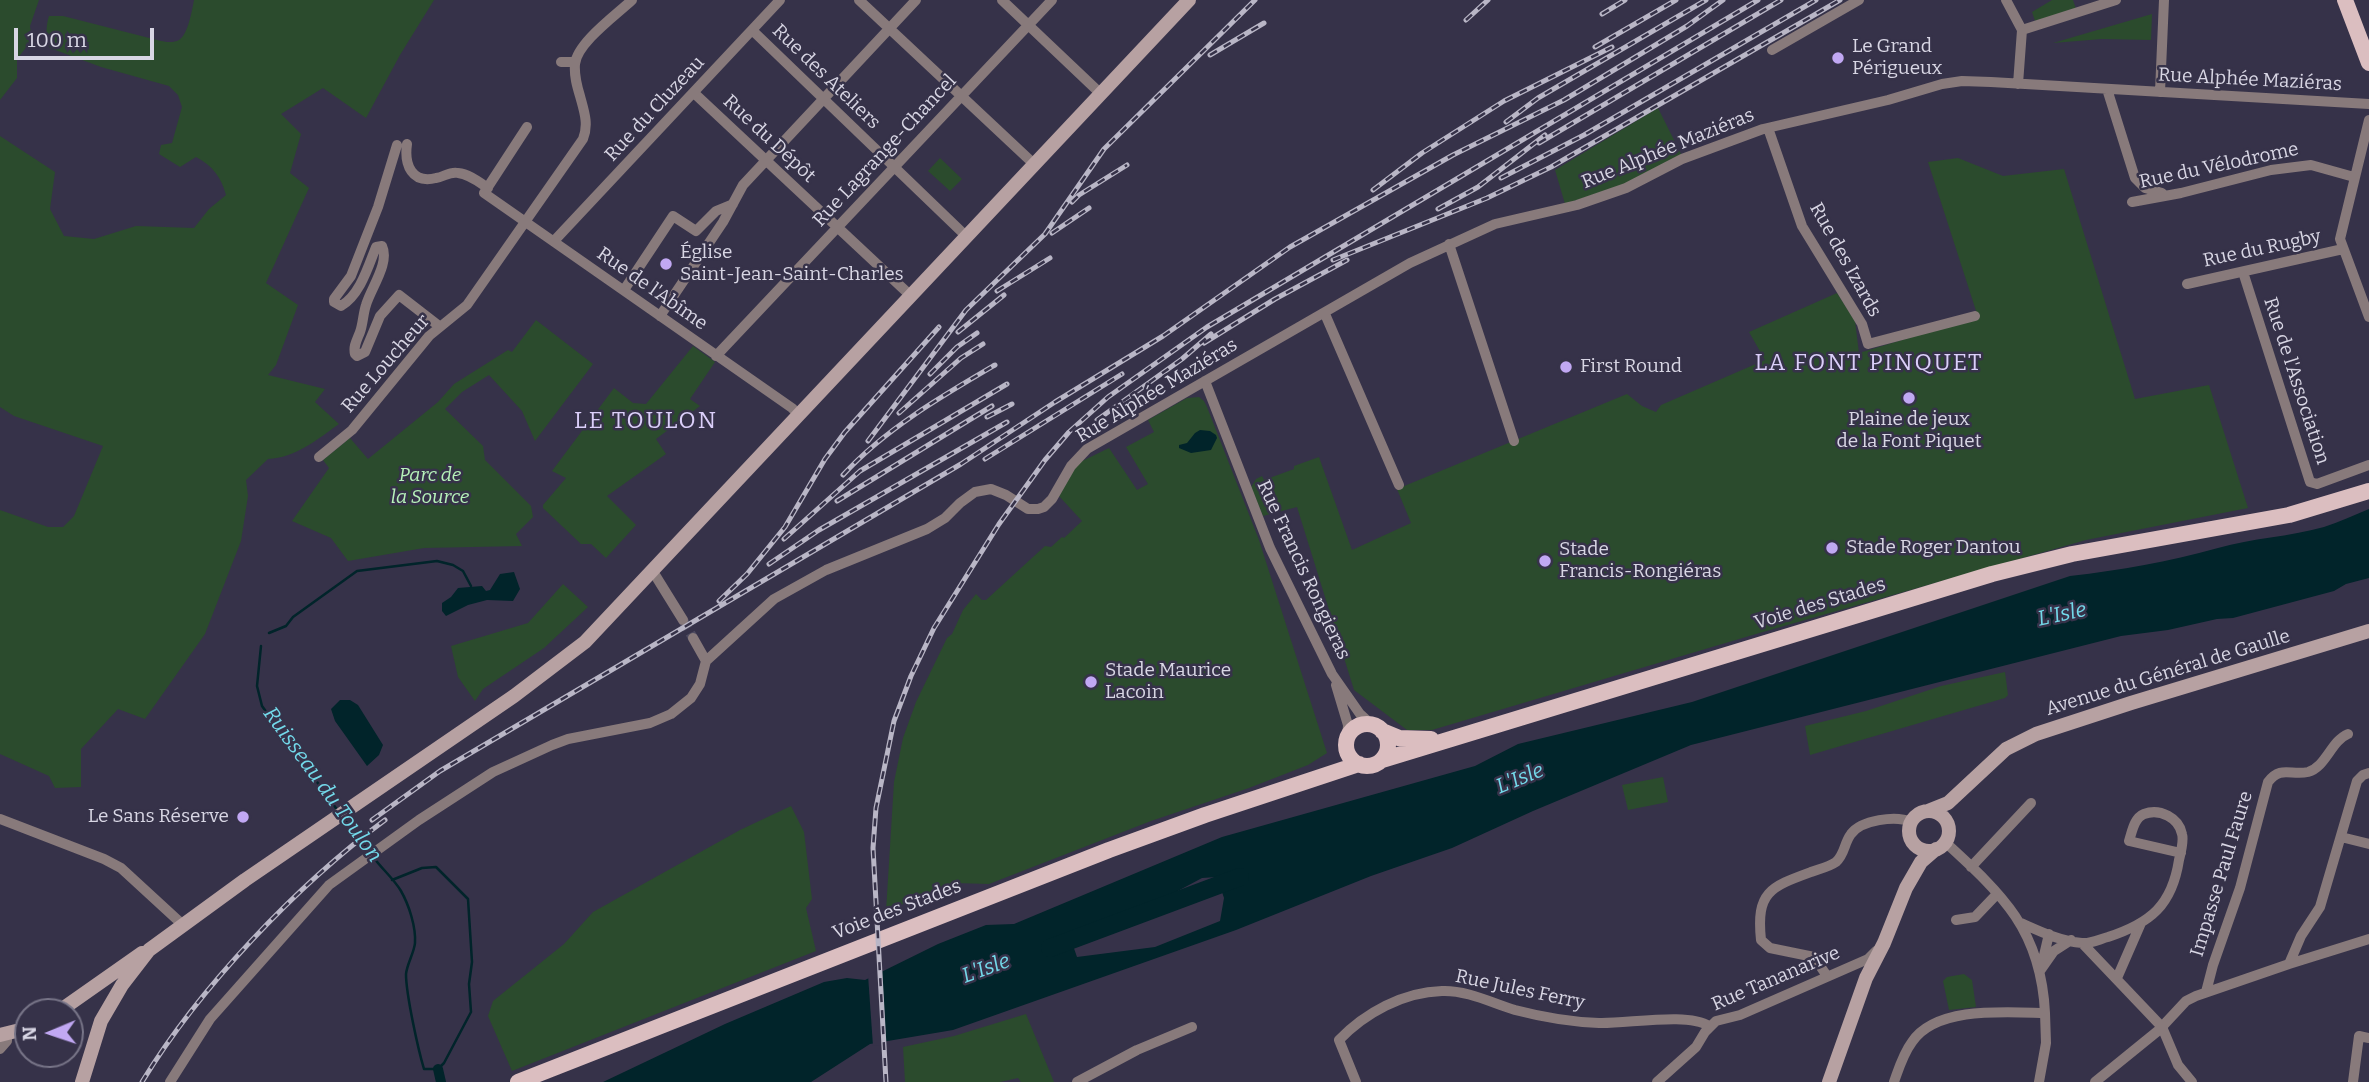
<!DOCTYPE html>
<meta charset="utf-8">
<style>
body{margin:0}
#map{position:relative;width:2369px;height:1082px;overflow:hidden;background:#363249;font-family:Bitter,serif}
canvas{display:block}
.north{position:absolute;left:14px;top:998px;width:70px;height:70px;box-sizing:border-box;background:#363249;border:2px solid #777487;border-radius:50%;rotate:268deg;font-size:19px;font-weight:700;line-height:28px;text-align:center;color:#d8d6e4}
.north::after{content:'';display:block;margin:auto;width:24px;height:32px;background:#c1a8f3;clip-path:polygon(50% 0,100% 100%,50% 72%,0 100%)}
.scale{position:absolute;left:14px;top:28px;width:140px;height:32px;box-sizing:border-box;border:4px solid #d8d6e4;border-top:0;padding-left:9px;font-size:21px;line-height:24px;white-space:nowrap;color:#d8d6e4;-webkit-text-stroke:5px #363249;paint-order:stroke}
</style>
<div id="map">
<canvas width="2369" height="1082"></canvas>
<div class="north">N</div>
<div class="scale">100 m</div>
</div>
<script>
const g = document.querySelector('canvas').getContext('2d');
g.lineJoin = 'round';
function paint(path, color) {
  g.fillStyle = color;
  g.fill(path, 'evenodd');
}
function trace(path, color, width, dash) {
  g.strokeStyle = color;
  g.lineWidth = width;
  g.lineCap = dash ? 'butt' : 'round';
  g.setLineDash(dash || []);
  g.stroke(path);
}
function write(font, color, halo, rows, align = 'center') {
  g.font = font + ' Bitter,serif';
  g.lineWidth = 5;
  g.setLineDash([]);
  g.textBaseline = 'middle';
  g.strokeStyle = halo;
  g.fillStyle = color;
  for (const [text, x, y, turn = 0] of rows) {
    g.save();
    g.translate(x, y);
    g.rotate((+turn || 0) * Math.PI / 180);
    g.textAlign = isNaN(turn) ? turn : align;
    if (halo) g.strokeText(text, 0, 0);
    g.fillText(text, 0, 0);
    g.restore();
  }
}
paint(new Path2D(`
 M0 0H39L30 26 32 40 17 59V78L0 100Z
 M194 0H434L400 55 366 118 323 88 281 114 301 134 290 173 309 188 266 283 298 305 276 365 268 375 325 389 315 402 339 424C318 439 295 458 268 459L246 480 248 496 241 541 205 634 145 719 118 709 81 749V787L55 788 49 776 0 754V510L48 527H63L74 516 103 446 14 416 0 407V136L55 172 50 209 64 236 94 239 136 226 194 228 209 209 226 195C221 177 213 166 196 157L180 167 159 154 161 145 172 143 182 107 178 95 169 86 101 67 50 48C45 41 46 24 49 16H63L161 41C166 42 174 43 179 40 188 35 192 10 194 0Z
 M2052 0H2073L2076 9 2035 21 2032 12Z
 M2152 14 2151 40 2102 39 2053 43Z
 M1658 108 1682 156 1626 184 1565 204 1555 170Z
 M940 158 962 179 950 191 928 171Z
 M1958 158 2003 176 2064 169 2135 399 2209 385 2248 508 2086 540 1756 634 1432 730H1407L1354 690 1297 507 1263 516 1251 487 1256 479 1262 476 1264 480 1294 469V466L1319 457 1352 550 1411 523 1397 489 1627 394 1642 406 1656 412 1661 405 1765 360 1749 332 1837 293 1855 321 1859 353 1978 317 1928 162Z
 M536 320 593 364 535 441 522 411 489 375 462 392 445 409 483 446 485 460 531 506 533 517 516 534 522 546 424 548 348 561 331 538 292 521 329 468 323 460 350 438 368 459 438 402 454 384 508 350 512 352Z
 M693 346 715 362 690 399 700 406 656 439 666 454 607 496 636 525 606 558 591 544H581L543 508V505L566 478 552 471 614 388 633 403 646 404Z
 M1199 397 1204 401 1207 407 1259 540 1327 753 1308 765 1249 788 1151 821 989 884 955 883 886 911 894 782 903 738 916 702 947 638 952 634 963 610 976 594 982 600H986L1045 546 1051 547 1062 537 1064 538 1082 521 1058 495 1076 464 1109 448 1137 490 1148 484 1126 447 1154 432 1148 420 1187 398Z
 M563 584 588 607 544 648 483 689 475 701 458 677 451 646 528 623Z
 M2005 672 2008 695 2005 698 1810 755 1805 726 1866 711 1941 686Z
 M1663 777 1668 802 1628 810 1622 785Z
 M791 806 804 832 812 899 806 908 816 951 512 1071 488 1016 493 1001 564 944 593 912 740 830Z
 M1964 974 1972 980 1976 1007 1949 1010 1943 981 1947 977Z
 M1026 1014 1054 1082H1021L1018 1078 1000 1082H905L903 1047 954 1036Z`), '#2b4b2d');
paint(new Path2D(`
 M1200 430 1210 431 1216 435 1217 438 1211 450 1191 453 1179 448V445L1187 443 1195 433Z
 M2369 509V578L2346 584 2334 591 2233 618 2217 619 2168 630 2121 636 1691 745 1533 811 1452 848 1371 876 1236 930 953 1030 870 1044 811 1082H603L725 1024 824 982 847 978 865 980 938 944 986 925 1014 924 1222 837 1475 766 1518 744 1692 702 2070 576C2122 570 2167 562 2218 548 2252 538 2289 537 2324 527 2339 522 2354 515 2369 509ZM1217 877 1224 898 1220 921 1155 947 1077 957 1069 934 1161 900 1202 878Z
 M514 572 520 589 513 601 487 600 468 605 446 616 442 611V603L451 597 458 588 482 586 486 591 490 590 500 574Z
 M350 700 358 705 383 745 379 755 367 766 335 721 331 709 340 700Z`), '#01242a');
paint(new Path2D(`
 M882 968 886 1045 873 1046 868 975Z`), '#363249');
trace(new Path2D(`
 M269 633 286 626 293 617 357 571 437 561 453 565 463 571 471 586
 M261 646 257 686 262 706 338 811
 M344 819 370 852
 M374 858C382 869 394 879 401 891 409 905 416 927 415 943 414 953 407 964 406 974 406 994 418 1049 424 1069H438L444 1063 471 1012 469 984 472 962 468 899 436 867 422 868 392 880`), '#01242a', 2.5);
trace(new Path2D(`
 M438 1069 441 1082`), '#01242a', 10);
trace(new Path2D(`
 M1050 948 1240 877`), '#01242a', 18);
trace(new Path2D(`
 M683 620 693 638`), '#4e4b60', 10, [10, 5]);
trace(new Path2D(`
 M859 0 1035 165
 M1002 0 1101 94
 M2006 0 2022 30 2018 84
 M752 30 967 237
 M2022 30 2116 0
 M1772 50 1859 0
 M561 62H575
 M2107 89 2135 178 2145 188 2162 193
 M2160 92 2164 0
 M694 93 911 296
 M2369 120 2340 239 2369 317
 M527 127 484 193 792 408 799 415
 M1768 128 1802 226 1862 324 1868 344 1975 316
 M407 144C404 165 412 184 436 178 444 177 450 171 458 173 469 174 479 182 488 188
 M397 145 378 207 351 276 334 299V302L341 306C360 295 368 267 376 247L382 246C390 263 371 288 366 305 363 314 363 324 360 332 357 340 353 346 355 354L357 356 365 352 380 316 399 295 439 326
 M2132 202 2181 193 2271 170 2311 165 2354 177
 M554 241 780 0
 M1449 244 1514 441
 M2243 272 2310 482 2317 484 2369 465
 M2187 284 2343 249
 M624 290 673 216 696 231 716 211 733 204
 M1325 314 1399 485
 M660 316 723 222 743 185 916 0
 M716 356 1052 0
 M1205 381 1270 548 1332 674 1360 714 1372 725
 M319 457 352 430 429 336 467 305 583 139C589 124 584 111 580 96 577 86 574 76 575 64 577 43 616 15 632 0
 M652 570 683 620
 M693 638 706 661
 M1336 685 1348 725 1347 739
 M0 819 104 859 121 868 183 925
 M2341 837 2369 844
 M1971 867 2031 803
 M1956 920 1975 917 1997 894
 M2021 923C2039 931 2062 942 2082 943 2090 944 2100 939 2108 937 2151 923 2172 905 2179 860 2181 852 2184 841 2182 834 2179 818 2160 808 2144 814 2134 818 2132 832 2129 841L2181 853
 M2083 944 2162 1027 2178 1065 2192 1082
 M2042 964 2049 934
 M2289 964 2369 939
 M2040 971 2054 951 2071 940
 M1827 976 1814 957 1770 948 1761 940C1756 892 1770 887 1811 872 1819 869 1829 867 1836 862 1845 854 1844 843 1851 834 1861 820 1896 815 1911 822
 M2117 978 2141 923
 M2206 992 2213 965 2240 888 2268 782C2281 765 2291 776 2308 772 2326 767 2331 741 2348 734
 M0 1049 7 1041V1034
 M170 1082 210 1019 329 885 419 820 493 772 552 745 568 739 650 723 671 714 691 698 700 684 706 661 774 599 826 570 927 529 945 518 960 503 975 492 991 489 1006 495 1028 509H1038L1044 507 1052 499 1071 466 1087 449 1410 263 1495 224 1577 205 1626 188 1682 159 1763 129 1888 100 1942 84 1962 81 1991 82 2369 104
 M1077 1082 1137 1050 1192 1027
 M1356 1082 1339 1040C1365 1013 1403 992 1442 991 1467 990 1492 1003 1515 1010 1542 1017 1570 1022 1599 1023 1627 1024 1688 1012 1709 1026
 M1657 1082 1696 1047 1705 1032 1716 1021 1740 1015 1868 959 1876 951
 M1894 1082C1899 1068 1903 1054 1912 1042 1936 1006 2005 1012 2045 1013 2041 930 2003 895 1945 842
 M2039 1082 2046 1043 2045 1013
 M2095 1082 2159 1030 2186 1001 2196 996 2289 964 2301 936 2320 907 2357 781 2363 775 2369 773
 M2353 1082 2359 1036 2369 1038`), '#887a7b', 10);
trace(new Path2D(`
 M1928 811 1948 803 2006 749 2036 734 2131 703 2369 631
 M1909 831a20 20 0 1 1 40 0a20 20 0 1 1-40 0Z
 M58 1012 142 953
 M0 1035 28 1028
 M82 1082 101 1021 122 985 149 950 245 880 514 696 585 642 1189 0
 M1829 1082 1866 978 1884 943 1906 888 1921 862 1936 849`), '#b7a1a2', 14);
trace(new Path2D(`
 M2345 0 2369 63
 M1346 745a21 21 0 1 1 42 0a21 21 0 1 1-42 0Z
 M1382 731 1399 738 1431 739
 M1382 760 1992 574 2072 554 2289 515 2369 491
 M518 1082 1109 850 1205 815 1359 764`), '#dbbec0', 16);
const rail = new Path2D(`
 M1602 14 1625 0
 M1466 20 1488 0
 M1595 47 1676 0
 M1210 55 1264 23
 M1506 122 1538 98 1706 0
 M1539 143 1781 0
 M1501 178 1584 135 1816 0
 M1373 190 1422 153 1504 101 1612 47
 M1072 202 1079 195 1127 165
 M1438 209 1478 187 1545 135
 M1052 233 1089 208
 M1333 260 1487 198 1551 167 1840 0
 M997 291 1050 258
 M958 332 1004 295
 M1204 343 1275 299 1347 260
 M930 374 957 347 977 333
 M899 413 961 358 983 344
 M987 417 1012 404
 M1097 420 1182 359 1211 334
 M868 441 966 310 1045 234 1104 149 1255 0
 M985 459 1122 374
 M843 475C885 429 942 396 995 365
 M837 501 992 406
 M784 539 860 471 1007 384
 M769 564 819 530 1007 422
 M719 601 747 574 785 527 825 459 845 432 939 327
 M372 820 440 771 961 464 1055 402 1163 336 1290 247 1453 155 1564 100 1687 26 1723 0
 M142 1082C199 988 297 885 385 820
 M886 1082 873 848 876 808 894 721 911 676 934 628 999 524 1045 460 1069 432 1108 397 1207 327 1758 0`);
trace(rail, '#b9b6c6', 5);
trace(rail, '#363249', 2.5, [8]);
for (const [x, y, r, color] of [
 [1838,58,7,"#c1a8f3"],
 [666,264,7,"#c1a8f3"],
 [1566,367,7,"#c1a8f3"],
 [1909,398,7,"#c1a8f3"],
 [1832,548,7,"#c1a8f3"],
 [1545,561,7,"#c1a8f3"],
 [1091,682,7,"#c1a8f3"],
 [243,817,7,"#c1a8f3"]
]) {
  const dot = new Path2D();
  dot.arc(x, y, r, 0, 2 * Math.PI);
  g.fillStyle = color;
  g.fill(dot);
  trace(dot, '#363249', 2.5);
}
write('19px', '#d8d6e4', '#363249', [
 ["Le Grand",1852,47],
 ["Périgueux",1852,69],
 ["Église",680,253],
 ["Saint-Jean-Saint-Charles",680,275],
 ["First Round",1580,367],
 ["Plaine de jeux",1909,420,"center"],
 ["de la Font Piquet",1909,442,"center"],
 ["Stade Roger Dantou",1846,548],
 ["Stade",1559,550],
 ["Francis-Rongiéras",1559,572],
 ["Stade Maurice",1105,671],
 ["Lacoin",1105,693],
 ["Le Sans Réserve",229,817,"right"]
], 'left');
write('19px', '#d8d6e4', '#363249', [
 ["Rue des Ateliers",826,77,44],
 ["Rue Alphée Maziéras",2250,80,3],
 ["Rue du Cluzeau",655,109,-47],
 ["Rue du Dépôt",769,139,43],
 ["Rue Alphée Maziéras",1668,149,-22],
 ["Rue Lagrange-Chancel",885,151,-47],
 ["Rue du Vélodrome",2219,166,-12],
 ["Rue du Rugby",2262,249,-12],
 ["Rue des Izards",1845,260,61],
 ["Rue de l'Abîme",652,289,35],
 ["Rue Loucheur",386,364,-49],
 ["Rue de l'Association",2296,381,72],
 ["Rue Alphée Maziéras",1157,391,-31],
 ["Rue Francis Rongieras",1303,570,65],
 ["Voie des Stades",1820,604,-17],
 ["Avenue du Général de Gaulle",2168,673,-17],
 ["Impasse Paul Faure",2222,874,-73],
 ["Voie des Stades",897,910,-21],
 ["Rue Tananarive",1776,979,-23],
 ["Rue Jules Ferry",1520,990,12]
]);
write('italic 19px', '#b7f3ba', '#363249', [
 ["Parc de",430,476],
 ["la Source",430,498]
]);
write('italic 21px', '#73d9ea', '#363249', [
 ["L'Isle",2062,615,-12],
 ["L'Isle",1520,779,-22],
 ["Ruisseau du Toulon",322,785,54],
 ["L'Isle",986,969,-20]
]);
g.letterSpacing = '2px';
write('23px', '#dbcff9', '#363249', [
 ["LA FONT PINQUET",1869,364],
 ["LE TOULON",646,422]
]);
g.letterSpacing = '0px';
</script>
